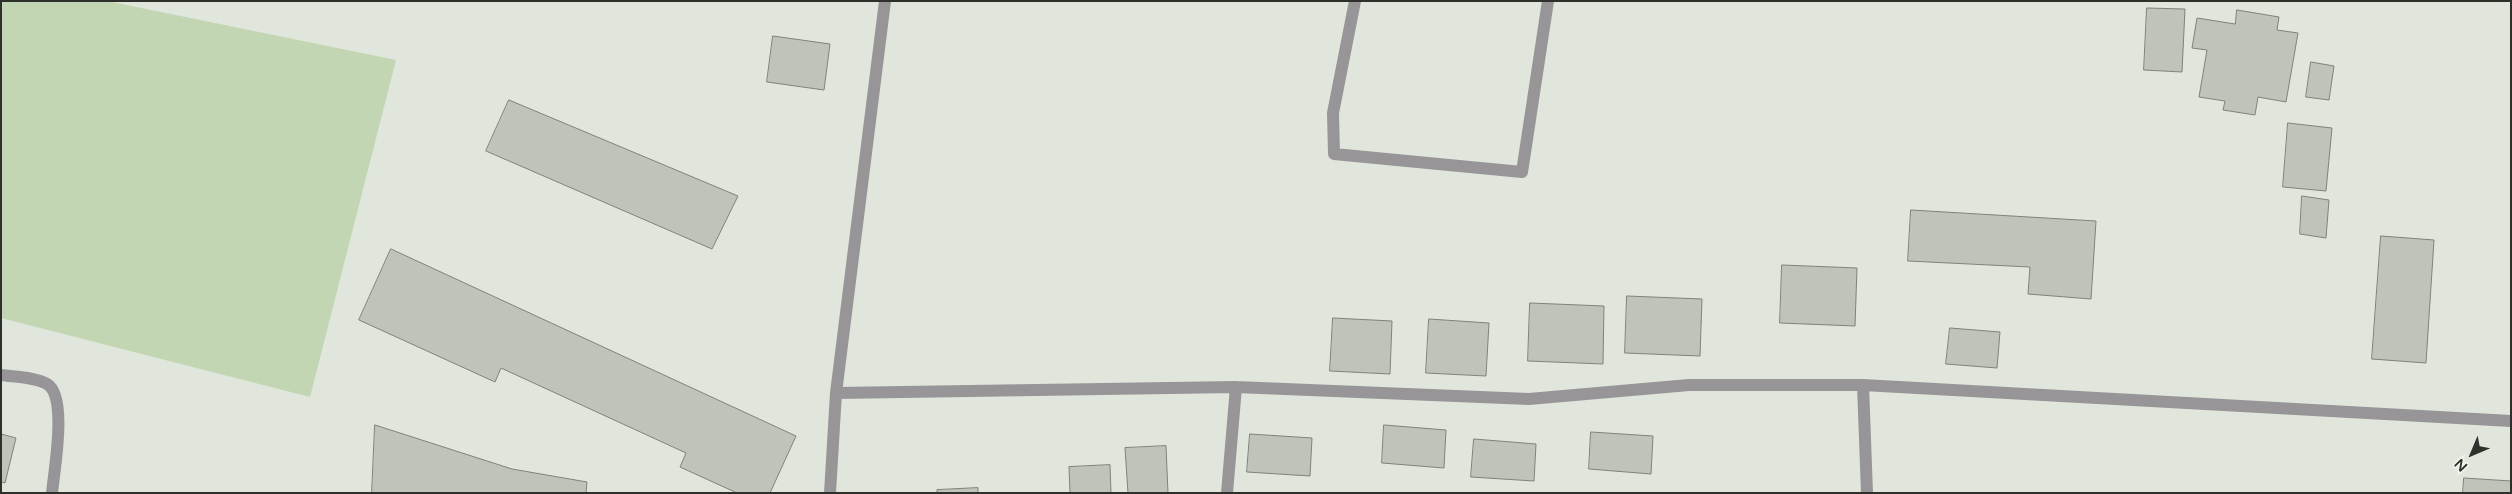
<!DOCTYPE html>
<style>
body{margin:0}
#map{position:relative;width:2512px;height:494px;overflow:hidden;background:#e0e6dc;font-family:"Varela Round",sans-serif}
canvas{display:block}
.frame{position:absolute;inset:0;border:2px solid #2e302c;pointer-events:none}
.north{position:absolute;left:2447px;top:429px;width:50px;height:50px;-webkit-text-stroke:4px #edf3e9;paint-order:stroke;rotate:225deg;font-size:14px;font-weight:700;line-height:20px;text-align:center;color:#2e302c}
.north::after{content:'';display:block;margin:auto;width:18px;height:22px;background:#2e302c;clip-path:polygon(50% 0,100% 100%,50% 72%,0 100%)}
</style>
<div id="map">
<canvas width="2512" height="494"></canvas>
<div class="frame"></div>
<div class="north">N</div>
</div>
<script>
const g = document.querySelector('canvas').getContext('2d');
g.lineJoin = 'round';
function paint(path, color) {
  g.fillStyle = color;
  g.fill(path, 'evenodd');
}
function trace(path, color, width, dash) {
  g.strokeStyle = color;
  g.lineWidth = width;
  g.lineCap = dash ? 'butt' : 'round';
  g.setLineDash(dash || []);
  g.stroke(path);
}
paint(new Path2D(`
 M1 1H107L396 60 310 397 1 318Z`), '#c2d6b3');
const building = new Path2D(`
 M2147 8 2185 9 2182 72 2144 70Z
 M2237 10 2279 17 2277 30 2298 33 2286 102 2258 97 2255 115 2223 110 2225 101 2199 97 2207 50 2192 48 2197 18 2235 24Z
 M773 36 830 44 824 90 767 82Z
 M2311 62 2334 66 2329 100 2306 97Z
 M509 100 738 196 712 249 486 151Z
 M2288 123 2332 128 2326 191 2283 187Z
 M2302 196 2329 200 2326 238 2300 234Z
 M1911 210 2096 221 2091 299 2028 294 2030 267 1908 261Z
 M2381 236 2434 240 2426 363 2372 359Z
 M391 249 796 436 770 493H737L680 467 686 453 501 368 495 382 359 320Z
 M1782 265 1857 268 1855 326 1780 323Z
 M1627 296 1702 299 1700 356 1625 353Z
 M1530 303 1604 306 1603 364 1528 361Z
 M1333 318 1392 321 1390 374 1330 371Z
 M1429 319 1489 323 1486 376 1426 373Z
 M1950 328 2000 332 1997 368 1946 364Z
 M375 425 512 469 587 482 586 493H372Z
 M1384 425 1446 430 1444 468 1382 463Z
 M1591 432 1653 436 1651 474 1589 469Z
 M1 434 16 438 5 483 1 482Z
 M1250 434 1312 438 1310 476 1247 472Z
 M1474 439 1536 444 1534 481 1471 477Z
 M1166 446 1168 493H1128L1125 448Z
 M1110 465 1111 493H1070L1069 467Z
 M2464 478 2511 481V493H2463Z
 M978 488V493H937V490Z`);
paint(building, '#bfc4bb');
trace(building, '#7e837a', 1);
trace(new Path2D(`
 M1355 1 1333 113 1334 154 1522 172 1548 1
 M1 375C15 377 35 377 47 384 68 396 54 471 52 493
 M1863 385 1867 493
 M836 393 1236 387 1529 399 1689 385H1863L2511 421
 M830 493 836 393 885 1
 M1227 493 1236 387`), '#989598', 12);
</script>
